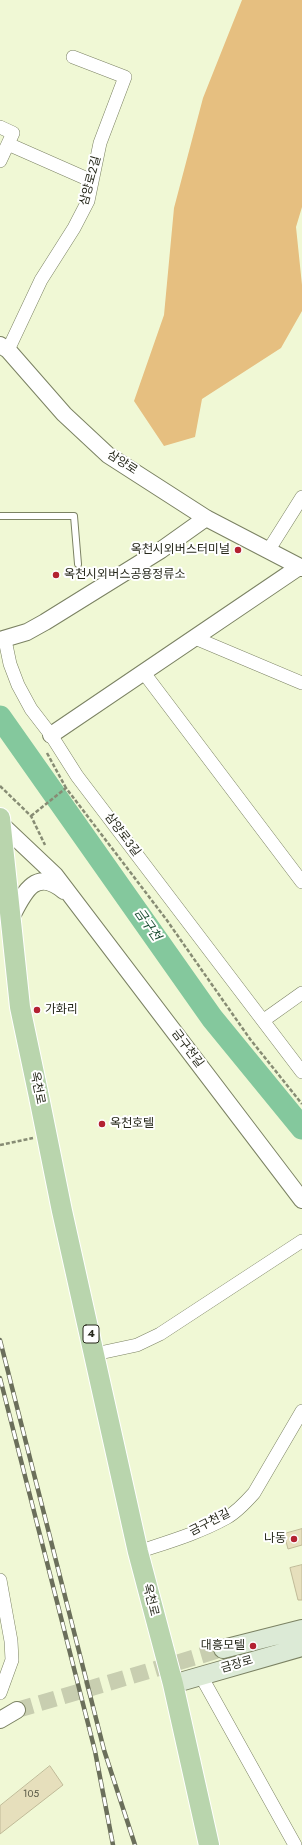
<!DOCTYPE html>
<meta charset="utf-8">
<style>
body{margin:0}
canvas{display:block;background:#f0f8d5}
</style>
<canvas width="302" height="1845"></canvas>
<script>
const g = document.querySelector('canvas').getContext('2d');
g.lineJoin = 'round';
function paint(path, color) {
  g.fillStyle = color;
  g.fill(path, 'evenodd');
}
function trace(path, color, width, dash) {
  g.strokeStyle = color;
  g.lineWidth = width;
  g.lineCap = dash ? 'butt' : 'round';
  g.setLineDash(dash || []);
  g.stroke(path);
}
function write(font, color, halo, rows, align = 'center') {
  g.font = font + ' Jost,"Noto Sans KR",sans-serif';
  g.lineWidth = 4;
  g.setLineDash([]);
  g.textBaseline = 'middle';
  g.strokeStyle = halo;
  g.fillStyle = color;
  for (const [text, x, y, turn = 0] of rows) {
    g.save();
    g.translate(x, y);
    g.rotate((+turn || 0) * Math.PI / 180);
    g.textAlign = isNaN(turn) ? turn : align;
    if (halo) g.strokeText(text, 0, 0);
    g.fillText(text, 0, 0);
    g.restore();
  }
}
paint(new Path2D(`
 M242 0H302V207L296 227 302 285V311L281 348 202 399 195 437 164 446 134 401 164 315 174 208 203 98Z`), '#e6bf80');
trace(new Path2D(`
 M0 717 212 1018 302 1128`), '#84c89d', 23);
const building = new Path2D(`
 M302 1529V1545L288 1549 284 1534Z
 M302 1565V1600H298L290 1568Z
 M50 1766 63 1785 0 1834V1806Z`);
paint(building, '#e6dfbc');
trace(building, '#c0ba98', 1);
trace(new Path2D(`
 M17 1710 223 1649`), '#c8ceb0', 16, [16, 8]);
const service = new Path2D(`
 M0 516H74L78 564`);
const minor = new Path2D(`
 M0 127 13 133 0 161
 M8 144 92 181
 M8 350 41 280 74 228 88 201 100 143 125 77 73 57
 M268 551 302 497
 M195 638 302 683
 M5 640 10 664 18 685 31 709 51 735 77 776 302 1072
 M144 673 302 882
 M264 1020 302 993
 M95 1354 137 1345 160 1334 302 1241
 M138 1552C168 1542 199 1533 226 1518 237 1512 246 1502 254 1493L302 1411
 M0 1580 11 1641 12 1660 0 1693
 M201 1676 295 1845`);
const tertiary = new Path2D(`
 M0 345 8 350 64 414 108 455 206 518 302 568
 M0 640 27 632 45 622 161 550 206 518
 M51 735 299 567
 M1 824 55 875 302 1200
 M10 920C23 895 34 866 64 891
 M0 1720 17 1710`);
const secondary = new Path2D(`
 M223 1649 302 1629
 M173 1684 302 1647`);
const primary = new Path2D(`
 M0 818 20 1007 39 1097 62 1211 138 1552 173 1684 209 1845`);
trace(service, '#7b8263', 8);
trace(minor, '#7b8263', 14);
trace(tertiary, '#7b8263', 18);
trace(secondary, '#7b8263', 20);
trace(primary, '#fff', 22);
trace(new Path2D(`
 M47 753 66 788
 M0 786 31 816 45 845
 M31 816 66 788 166 919 250 1039 302 1104
 M0 1145 33 1138`), '#878c74', 2.5, [4, 2]);
trace(service, '#fff', 6);
trace(minor, '#fff', 13);
trace(tertiary, '#fff', 16);
trace(secondary, '#dcead6', 18);
trace(primary, '#b9d5ad', 20);
const rail = new Path2D(`
 M0 1340 104 1750 135 1845
 M0 1378 95 1751 113 1845`);
trace(rail, '#6b6f5b', 4.5);
trace(rail, '#fff', 3, [9]);
for (const [x, y, r, color] of [
 [238,550,4,"#b32131"],
 [56,575,4,"#b32131"],
 [37,1010,4,"#b32131"],
 [102,1124,4,"#b32131"],
 [294,1539,4,"#b32131"],
 [253,1646,4,"#b32131"]
]) {
  const dot = new Path2D();
  dot.arc(x, y, r, 0, 2 * Math.PI);
  g.fillStyle = color;
  g.fill(dot);
  trace(dot, '#fff', 1.5);
}
write('10px', '#565643', null, [
 ["105",31,1795]
]);
for (const [x, y, w] of [
 [91,1334,16]
]) {
  const box = new Path2D();
  box.roundRect(x - w / 2, y - 9, w, 18, 3);
  g.fillStyle = '#fff';
  g.fill(box);
  trace(box, '#26281b', 1);
}
write('bold 11px', '#26281b', null, [
 ["4",91,1334]
]);
write('12px', '#26281b', '#fff', [
 ["삼양로2길",91,181,-75],
 ["삼양로",122,463,33],
 ["삼양로3길",122,835,53],
 ["금구천길",187,1049,53],
 ["옥천로",37,1088,79],
 ["금구천길",210,1523,-27],
 ["옥천로",150,1600,76],
 ["금장로",237,1665,-16]
]);
write('12px', '#26281b', '#fff', [
 ["옥천시외버스터미널",230,550],
 ["옥천시외버스공용정류소",64,575,"left"],
 ["가화리",45,1010,"left"],
 ["옥천호텔",110,1124,"left"],
 ["나동",286,1539],
 ["대흥모텔",245,1646]
], 'right');
write('italic 13px', '#1c4f33', '#fff', [
 ["금구천",147,925,55]
]);
</script>
